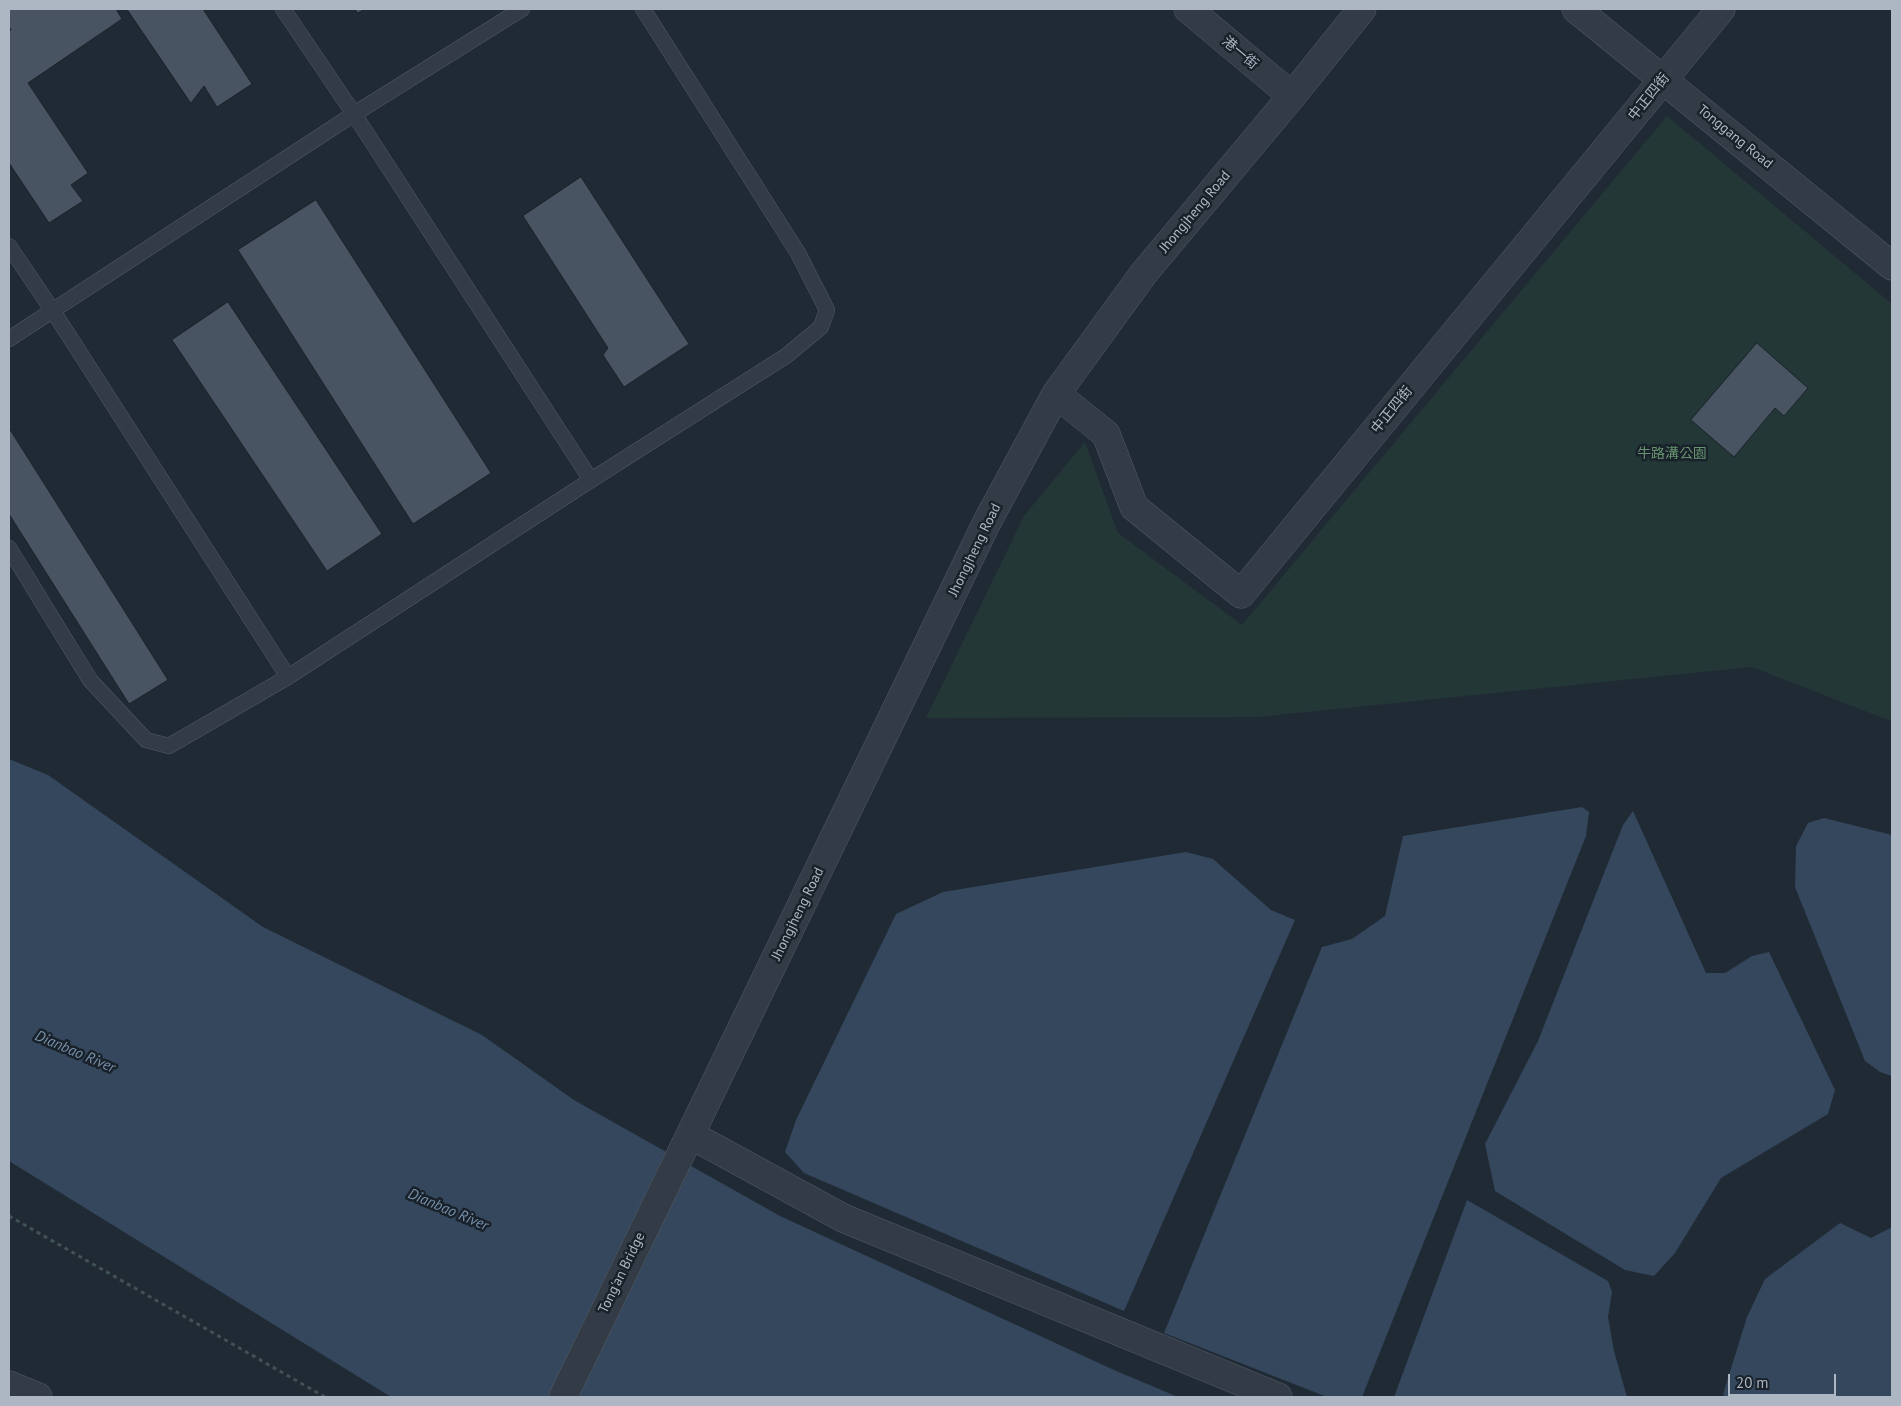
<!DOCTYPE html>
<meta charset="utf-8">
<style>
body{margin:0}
#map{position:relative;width:1901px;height:1406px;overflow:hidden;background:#202a35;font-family:"PT Sans",sans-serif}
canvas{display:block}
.frame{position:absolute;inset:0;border:10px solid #adb7c3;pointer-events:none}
.scale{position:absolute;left:1728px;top:1374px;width:108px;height:22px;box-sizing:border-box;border:2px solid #adb7c3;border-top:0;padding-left:6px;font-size:15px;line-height:18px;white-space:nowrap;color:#adb7c3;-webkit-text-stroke:4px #19212a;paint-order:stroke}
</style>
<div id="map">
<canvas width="1901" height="1406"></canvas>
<div class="frame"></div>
<div class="scale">20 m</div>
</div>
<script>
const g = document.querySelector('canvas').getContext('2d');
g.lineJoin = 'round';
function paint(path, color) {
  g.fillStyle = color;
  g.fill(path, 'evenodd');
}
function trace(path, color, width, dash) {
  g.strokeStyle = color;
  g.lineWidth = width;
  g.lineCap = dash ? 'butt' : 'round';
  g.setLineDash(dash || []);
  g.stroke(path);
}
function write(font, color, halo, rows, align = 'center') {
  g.font = font + ' "PT Sans","Noto Sans TC",sans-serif';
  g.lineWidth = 5;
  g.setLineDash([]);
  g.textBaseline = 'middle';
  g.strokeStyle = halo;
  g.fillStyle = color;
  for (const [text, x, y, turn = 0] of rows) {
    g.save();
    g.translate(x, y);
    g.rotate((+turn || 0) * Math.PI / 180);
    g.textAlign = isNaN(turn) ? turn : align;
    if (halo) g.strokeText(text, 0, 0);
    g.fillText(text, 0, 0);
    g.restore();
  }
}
paint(new Path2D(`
 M1667 116 1892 304V719L1888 720 1752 667 1257 717 926 718 1024 516 1085 442 1118 533 1242 625Z`), '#233737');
paint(new Path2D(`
 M9 759 48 775 263 927 482 1035 574 1100 780 1216 1114 1370 1178 1397H391L9 1161Z
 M1582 807 1589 812 1586 836 1362 1397H1327L1164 1333 1322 947 1352 939 1385 916 1403 836Z
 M1633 811 1706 973H1725L1752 956 1769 952 1835 1090 1828 1114 1721 1178 1675 1253 1654 1276 1625 1270 1495 1191 1485 1144 1538 1041 1623 825Z
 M1824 818 1892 835V1076L1880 1072 1865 1061 1795 887 1796 846 1808 823Z
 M1186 852 1213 859 1271 910 1295 920 1124 1311 804 1173 785 1152 796 1120 896 914 943 892Z
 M1467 1200 1608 1281 1612 1292 1608 1317 1614 1351 1627 1397H1394Z
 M1840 1223 1871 1238 1892 1227V1397H1723L1724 1391 1747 1317 1765 1279Z`), '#34475c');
const building = new Path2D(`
 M9 9H116L122 19 28 83 88 173 71 185 83 201 49 223 9 163V32L11 30 9 26Z
 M127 9H203L252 84 217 107 204 86 191 103Z
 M355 9H365L358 13Z
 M581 177 689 344 624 387 603 355 608 348 523 216Z
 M316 200 491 473 413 524 238 250Z
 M228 302 382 534 327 571 172 340Z
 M1757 343 1808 388 1784 416 1775 408 1734 457 1691 420Z
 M9 428 168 680 129 704 9 514Z`);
paint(building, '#485461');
trace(building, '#1b232c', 1);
const lane = new Path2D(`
 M283 9 354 114 591 480
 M9 246 53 311 288 677
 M9 339 354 114 522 9
 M9 548 90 680 146 740 169 746 288 677 591 480 786 356 821 327 827 310 798 253 643 9`);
const street = new Path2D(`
 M1188 9 1292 96
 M1576 9 1892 266
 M1056 394 1106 434 1134 507 1241 594 1721 9
 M691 1135 843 1218 1278 1397
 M9 1385 38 1397
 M563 1397 987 522 1056 394 1144 273 1292 96 1362 9`);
trace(lane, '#515a64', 16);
trace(street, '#515a64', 29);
trace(new Path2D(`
 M9 1216 325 1397`), '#3f5254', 3, [4, 4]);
trace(lane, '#333c46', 15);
trace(street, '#333c46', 28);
write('14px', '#adb7c3', '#19212a', [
 ["港一街",1240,53,40],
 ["中正四街",1649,97,-51],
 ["Tonggang Road",1735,137,39],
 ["Jhongjheng Road",1195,212,-50],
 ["中正四街",1392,410,-51],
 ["Jhongjheng Road",975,550,-64],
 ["Jhongjheng Road",798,914,-64],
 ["Tong'an Bridge",622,1273,-64]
]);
write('14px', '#66926e', '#19212a', [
 ["牛路溝公園",1672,454]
]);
write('italic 15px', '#768faa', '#19212a', [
 ["Dianbao River",75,1052,23],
 ["Dianbao River",448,1210,23]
]);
</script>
